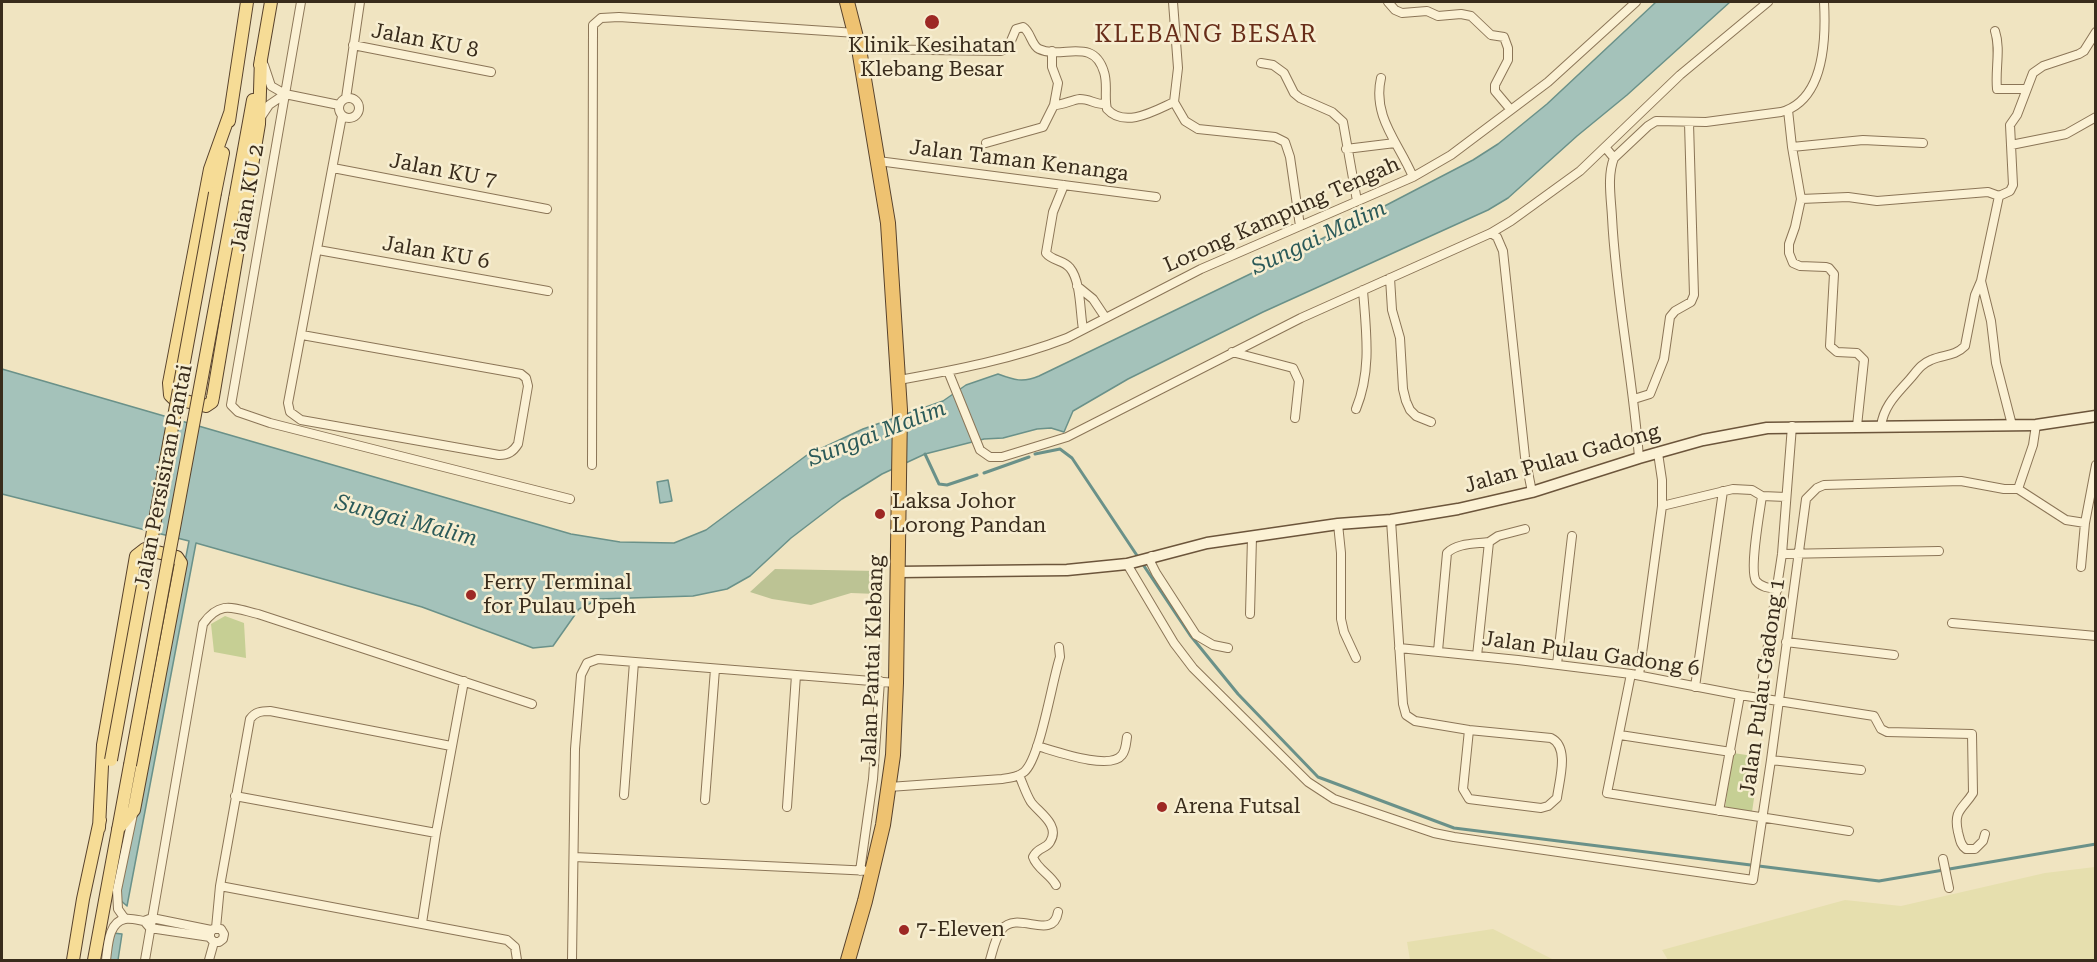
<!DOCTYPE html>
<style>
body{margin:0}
#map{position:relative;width:2097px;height:962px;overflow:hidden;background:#f0e4c1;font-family:"Roboto Serif",serif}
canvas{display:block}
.frame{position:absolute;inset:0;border:3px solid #392c1c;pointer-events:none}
</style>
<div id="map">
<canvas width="2097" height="962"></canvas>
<div class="frame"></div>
</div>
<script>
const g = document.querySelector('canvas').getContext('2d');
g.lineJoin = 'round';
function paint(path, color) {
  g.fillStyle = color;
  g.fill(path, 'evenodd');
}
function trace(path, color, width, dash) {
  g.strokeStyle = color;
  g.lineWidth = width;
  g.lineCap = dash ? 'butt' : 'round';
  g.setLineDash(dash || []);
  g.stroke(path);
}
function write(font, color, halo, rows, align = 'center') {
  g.font = font + ' "Roboto Serif",serif';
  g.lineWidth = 5;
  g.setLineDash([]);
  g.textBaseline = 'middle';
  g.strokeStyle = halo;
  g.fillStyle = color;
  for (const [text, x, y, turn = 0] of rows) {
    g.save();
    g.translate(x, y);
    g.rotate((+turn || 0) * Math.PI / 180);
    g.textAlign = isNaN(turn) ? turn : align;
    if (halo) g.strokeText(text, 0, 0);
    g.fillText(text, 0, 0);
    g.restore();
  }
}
paint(new Path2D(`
 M2095 867V960H1668L1662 950 1845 900 1901 906 2045 873Z
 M1493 929 1554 960H1410L1407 942Z`), '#e6dfae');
paint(new Path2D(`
 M225 616 244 623 246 658 214 652 211 624Z
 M1733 753 1760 757 1752 812 1725 808Z`), '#c6cf94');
paint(new Path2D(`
 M775 569 876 571 877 594 851 593 811 605 772 599 750 592Z`), '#bcc394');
const water = new Path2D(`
 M1656 2H1730L1627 95 1577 136 1508 198 1488 210 1263 312 1128 379 1073 411 1064 432 1051 428 1037 429 1003 438 984 439 925 454 882 474 842 499 791 538 750 576 727 589 693 596 599 599 579 609 553 646 533 648 422 607 196 543 127 906 119 899 189 541 2 494V369L571 534 620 542 674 543 706 530 807 455 863 429 943 401 966 385 998 374C1014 380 1023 383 1039 376L1304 248 1473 160 1498 144 1547 104Z
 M668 480 672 501 660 503 657 482Z
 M113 933 122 934 118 960H109Z`);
paint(water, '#a4c2ba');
trace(water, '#6a9189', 1.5);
trace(new Path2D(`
 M925 454 939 484 947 485 977 475
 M1035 454 1060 449 1072 458 1190 635 1238 694 1318 777 1454 828 1879 881 2096 844
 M984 473 1029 457`), '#6a9189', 3);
const minor = new Path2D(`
 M301 2 231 405 238 412 270 423 570 499
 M1173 2 1178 68 1174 102 1185 121 1198 129 1275 137 1285 142 1290 157 1300 226
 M1388 2 1395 10 1402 13 1427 11 1438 16 1461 14 1471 16 1491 35 1504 37 1508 48V60L1495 85V91L1511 110
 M1995 31C2001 49 1995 69 1997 89H2026
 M353 45 491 72
 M859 49 1001 51 1008 48 1016 29 1023 27C1031 32 1031 45 1039 49 1062 60 1093 36 1104 72 1108 84 1104 97 1107 109 1125 129 1156 110 1174 102
 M1052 51V67L1058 83 1054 105
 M1261 63 1273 65 1284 73 1294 93 1300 98 1332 112 1343 122 1357 201
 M264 65 271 86 285 94 339 105
 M1381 78C1372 117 1399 143 1413 177
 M339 108a10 10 0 1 1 20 0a10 10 0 1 1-20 0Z
 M346 98 360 2
 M1788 110 1792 147 1801 199 1795 227 1789 244V253L1793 263 1800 266 1826 267 1829 268 1834 274 1830 346 1837 352 1857 353 1864 360 1857 426
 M261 117 269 105 285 94
 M986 143 1043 127 1054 105C1064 105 1071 100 1080 99 1090 99 1096 105 1106 104
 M2011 145 2066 134 2096 117
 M1605 147 1614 158C1607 176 1611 198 1612 217 1616 298 1633 377 1639 458
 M1792 147 1863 140 1923 143
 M1346 149 1395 143
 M1614 158 1648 126 1656 121 1706 122 1781 112C1825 100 1826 38 1824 2
 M878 161 1156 197
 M333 168 547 209
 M1064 185 1053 212 1046 253C1052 261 1064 260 1070 268 1081 281 1080 313 1083 329
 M1801 199 1848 197 1877 201 1988 192 1999 196
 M1491 233 1497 237 1503 251 1525 457 1532 492
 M318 250 548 291
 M1390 278 1392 310 1400 338 1403 389 1406 401 1410 410 1416 416 1431 422
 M1077 286 1093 299 1105 317
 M302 335 521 374 526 378 528 386 518 444C513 452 508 455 499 455L301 420 290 412 288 403 342 116
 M1232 352 1293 368 1299 381 1295 418
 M948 371 980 450 990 457H1002L1067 437 1301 318 1491 233 1511 221 1580 171 1680 75 1768 2
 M899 380C955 370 1013 359 1067 338L1201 269 1413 177 1451 155 1548 82 1636 2
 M1634 399 1650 394 1664 359 1670 317 1675 311 1691 302 1694 295 1689 123
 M1356 409C1372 370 1366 331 1363 290
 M2012 425 1996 363 1991 321 1981 281 1999 196 2010 191 2013 185 2010 125 2017 115 2033 73 2043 66 2079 54 2084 51 2096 32
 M1881 426C1884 405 1897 394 1910 379 1917 371 1921 364 1931 360 1944 354 1954 357 1965 346L1975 295 1981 281
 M592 465 593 25 601 18 619 17 856 33
 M2018 489 2033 445 2036 425
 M1762 496C1760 511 1749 570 1756 581 1762 588 1770 588 1778 589
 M1662 506 1733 489 1752 490 1762 496 1786 497
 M1391 520 1403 704 1406 715 1415 721 1469 730 1551 738C1570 747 1559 781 1557 798L1548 806 1541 808 1469 799 1463 789 1469 730
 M1338 524 1341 553V619L1344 632 1356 658
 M1782 554 1939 551
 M1152 556 1151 563 1156 573 1196 635 1213 645 1228 648
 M1127 564 1174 643 1193 668 1308 782 1334 799 1434 833 1454 837 1753 880 1771 760 1806 499 1817 488 1824 485 1961 481 2004 489H2018L2066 520 2085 523
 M2081 567 2085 523 2096 465
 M1250 614 1252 537
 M1952 623 2096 636
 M1786 642 1894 655
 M1399 648 1518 660 1631 674 1740 695 1874 716 1881 729 1887 732 1972 734 1973 793C1963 809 1953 810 1958 832 1960 839 1960 845 1966 849H1975L1983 841 1985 834
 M1438 651 1447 553C1457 543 1475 544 1489 542
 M1477 656 1489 542 1498 536 1525 529
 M1557 664 1572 536
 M1631 674 1607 793 1849 831
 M1639 675 1662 506V480L1658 453
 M1695 687 1723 491
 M1760 697 1782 554 1792 426
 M1620 735 1731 752
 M1037 746C1055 751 1110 771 1122 755 1126 750 1126 743 1127 737
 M1771 760 1861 770
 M1019 775C1023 784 1026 794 1031 802 1038 812 1061 825 1050 842 1046 849 1038 847 1033 857 1037 869 1050 874 1056 885
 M889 787 1002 779C1010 778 1018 777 1024 772 1040 759 1052 681 1060 657L1059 647
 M624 795 634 662
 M235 796 436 833
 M705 800 715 669
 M787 807 796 675
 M1719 811 1740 695
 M574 857 872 871
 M1943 859 1949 888
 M860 871 873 779 880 681
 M220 886 507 940 515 947 517 960
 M125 919 118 909 117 890 133 814
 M422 923 436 833 464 681
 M216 928 220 886 250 719C255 712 261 711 270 711L451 746
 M210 937 150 928 144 921 152 918 211 930
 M106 960C108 947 108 922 125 919 130 918 138 920 144 921
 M145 960 203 624C220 600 233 608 258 614L532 704
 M209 960 214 942 210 938V933L213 929H221L224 934 223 939 219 942H214
 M572 960 575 749 581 675 587 663 598 659 896 683
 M990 960C993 950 995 938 1002 929 1018 910 1053 942 1058 912`);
const secondary = new Path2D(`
 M898 572 1067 570 1127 564 1207 543 1338 524 1391 520 1458 509 1532 492 1639 458 1703 440 1767 428 2036 425 2096 416`);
const primary = new Path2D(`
 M260 65 271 2
 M230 113 210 169 169 383 170 395 173 398 206 406 212 402 213 397 259 124 261 58
 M229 121 247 2
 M215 193 223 153
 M235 199 253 100
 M99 828 103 745 136 556 145 549 177 557 181 563 134 810 118 829
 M73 960 83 899 100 820
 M94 960 130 765`);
const trunk = new Path2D(`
 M847 2 859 49 888 223 900 410 896 683 893 755 883 825 865 901 848 960`);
trace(minor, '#8b7557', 10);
trace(secondary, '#6c553b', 13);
trace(primary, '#58422c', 14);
trace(trunk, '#58422c', 16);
trace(minor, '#fbf1d4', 8);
trace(secondary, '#fbf1d4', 10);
trace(primary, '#f6dc96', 12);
trace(trunk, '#eec271', 14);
const primaryBridge = new Path2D(`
 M111 760 215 193
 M130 765 235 199`);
trace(primaryBridge, '#58422c', 14, []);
trace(primaryBridge, '#f6dc96', 12);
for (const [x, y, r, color] of [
 [932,22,8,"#9d2824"],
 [880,514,6,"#9d2824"],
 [471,595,6,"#9d2824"],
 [1162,807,6,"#9d2824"],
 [904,930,6,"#9d2824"]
]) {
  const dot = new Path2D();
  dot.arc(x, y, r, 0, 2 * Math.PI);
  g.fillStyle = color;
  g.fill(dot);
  trace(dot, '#f7eed1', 2);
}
write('21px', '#392c1c', '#f7eed1', [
 ["Jalan KU 8",425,41,11],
 ["Jalan Taman Kenanga",1019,161,7],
 ["Jalan KU 7",443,171,11],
 ["Jalan KU 2",248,198,-80],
 ["Lorong Kampung Tengah",1282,215,-24],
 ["Jalan KU 6",436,253,10],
 ["Jalan Pulau Gadong",1562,459,-16],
 ["Jalan Persisiran Pantai",164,477,-79],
 ["Jalan Pulau Gadong 6",1591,654,8],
 ["Jalan Pantai Klebang",873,661,-88],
 ["Jalan Pulau Gadong 1",1763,687,-82]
]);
write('21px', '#392c1c', '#f7eed1', [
 ["Klinik Kesihatan",932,46,"center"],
 ["Klebang Besar",932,70,"center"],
 ["Laksa Johor",892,502],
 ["Lorong Pandan",892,526],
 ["Ferry Terminal",483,583],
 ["for Pulau Upeh",483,607],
 ["Arena Futsal",1174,807],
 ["7-Eleven",916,930]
], 'left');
write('italic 22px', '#2b5a59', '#f7eed1', [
 ["Sungai Malim",1319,238,-25],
 ["Sungai Malim",877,434,-21],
 ["Sungai Malim",406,521,15]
]);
g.letterSpacing = '1.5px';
write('24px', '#682d19', '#f7eed1', [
 ["KLEBANG BESAR",1206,35]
]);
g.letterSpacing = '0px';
</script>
